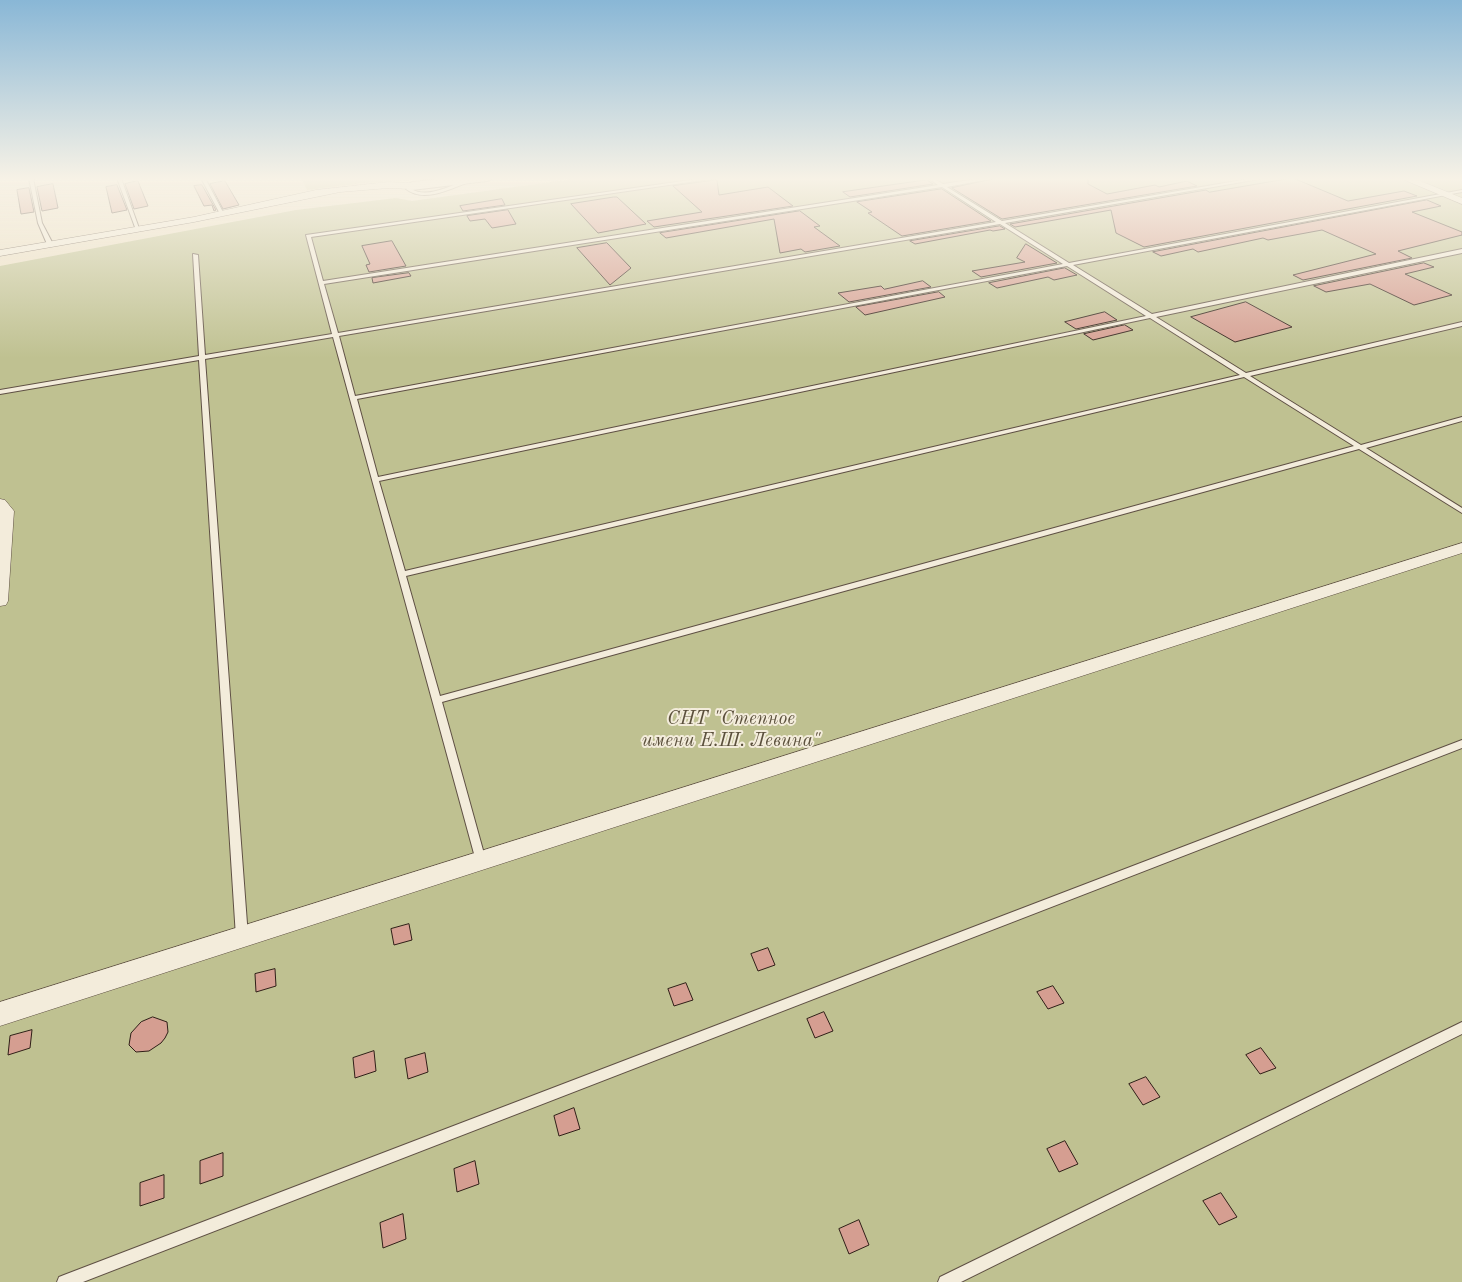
<!DOCTYPE html>
<meta charset="utf-8">
<style>
body{margin:0}
canvas{display:block;background:#ede1c7}
</style>
<canvas width="1462" height="1282"></canvas>
<script>
const g = document.querySelector('canvas').getContext('2d');
g.lineJoin = 'round';
function paint(path, color) {
  g.fillStyle = color;
  g.fill(path, 'evenodd');
}
function trace(path, color, width, dash) {
  g.strokeStyle = color;
  g.lineWidth = width;
  g.lineCap = dash ? 'butt' : 'round';
  g.setLineDash(dash || []);
  g.stroke(path);
}
function write(font, color, halo, rows, align = 'center') {
  g.font = font + ' "Old Standard TT",serif';
  g.lineWidth = 4;
  g.setLineDash([]);
  g.textBaseline = 'middle';
  g.strokeStyle = halo;
  g.fillStyle = color;
  for (const [text, x, y, turn = 0] of rows) {
    g.save();
    g.translate(x, y);
    g.rotate((+turn || 0) * Math.PI / 180);
    g.textAlign = isNaN(turn) ? turn : align;
    if (halo) g.strokeText(text, 0, 0);
    g.fillText(text, 0, 0);
    g.restore();
  }
}
paint(new Path2D(`
 M301 178H449L363 183 307 190Z
 M580 178H1462V1282H0V266L296 210 396 198 412 201Z`), '#bfc191');
const building = new Path2D(`
 M997 178H1088V184L1107 194 1155 185 1159 187 1187 181 1197 186 1002 219 952 188Z
 M1293 178 1348 201 1404 191 1417 196 1144 247 1116 233 1111 210 1015 227 1010 224 1206 190 1209 192Z
 M717 180 719 195 768 187 793 206 654 227 647 221 702 212 673 186Z
 M927 180 933 184 850 197 843 192Z
 M138 181 148 206 134 209 125 184Z
 M225 181 239 205 223 209 210 184Z
 M53 184 58 208 42 211 37 187Z
 M117 185 127 210 112 213 106 187Z
 M202 185 216 210 214 211 212 205 204 206 194 186Z
 M29 188 34 212 21 214 17 190Z
 M942 189 991 221 902 236 868 213 872 212 857 202Z
 M614 197H617L646 224 598 233 571 204Z
 M502 199 505 205 463 211 460 206Z
 M1427 200 1441 206 1412 212 1462 232V235L1398 251 1412 258 1303 280 1293 275 1376 254 1322 230 1268 240 1263 238 1198 252 1193 249 1161 256 1153 252Z
 M508 210 516 224 492 228 485 219 470 221 467 216Z
 M800 211 820 226 814 227 840 246 805 252 801 249 780 253 774 219 666 238 660 233Z
 M1000 226 1005 229 993 231 990 230 915 244 910 241Z
 M392 241 406 266 369 272 366 265 370 264 362 246Z
 M607 243 631 268 610 285 577 248Z
 M1026 244 1057 263 981 277 972 271 1025 262 1017 258Z
 M1424 263 1434 267 1405 274 1452 295 1414 305 1370 284 1326 292 1314 286Z
 M1065 268 1077 275 1054 280 1048 277 997 288 989 283Z
 M409 273 411 276 373 283 372 278Z
 M923 281 931 287 849 302 838 293 881 286 884 289Z
 M939 292 945 297 865 315 856 307Z
 M1246 302 1292 327 1235 342 1191 317Z
 M1105 312 1117 320 1076 329 1065 322Z
 M1125 325 1133 330 1093 340 1084 334Z
 M409 924 412 940 394 945 391 929Z
 M768 948 775 965 758 971 751 954Z
 M275 969 276 986 256 992 255 974Z
 M686 983 693 1000 674 1006 668 989Z
 M1053 986 1064 1003 1048 1009 1037 992Z
 M824 1012 833 1031 815 1038 807 1019Z
 M153 1017 167 1022 168 1032 165 1038 161 1043 149 1051 136 1052 129 1045 131 1033 141 1022Z
 M32 1030 30 1048 8 1055 10 1036Z
 M1261 1048 1276 1068 1260 1074 1246 1055Z
 M374 1051 376 1071 355 1078 353 1058Z
 M425 1053 428 1072 408 1079 405 1059Z
 M1146 1077 1160 1097 1143 1105 1129 1084Z
 M574 1108 580 1129 559 1136 554 1116Z
 M1065 1141 1078 1164 1059 1172 1047 1149Z
 M223 1153V1176L200 1184V1161Z
 M475 1161 479 1184 457 1192 454 1169Z
 M164 1175V1198L140 1206V1183Z
 M1221 1193 1237 1217 1219 1225 1203 1201Z
 M403 1214 406 1239 383 1248 380 1223Z
 M859 1220 869 1245 849 1254 839 1229Z`);
paint(building, '#d59e91');
trace(building, '#301f18', 1);
const service = new Path2D(`
 M29 178H33L42 223 53 244 52 245 47 244 38 223Z
 M117 178H121L140 231 136 230Z
 M201 178H205L224 214V215L220 214Z
 M704 178H717L311 237 323 281 938 185 928 178H933L943 184 983 178H995L947 187 1002 221 1254 178H1265L1005 223 1069 263 1462 190V192L1073 265 1152 314 1462 249V253L1156 317 1246 373 1462 322V326L1250 376 1361 445 1462 417V421L1366 448 1462 508V513L1359 449 442 702 486 861 485 864 481 866 477 864 476 861 333 337 205 359 248 937 246 941 242 942 238 941 236 937 199 360 0 394V390L199 356 193 254 198 255 205 355 332 334 306 235ZM942 187 996 222 338 333 324 284ZM1000 224 1063 264 355 396 339 336ZM1067 266 1146 316 378 477 357 399ZM1150 318 1240 375 405 571 379 481ZM1244 377 1354 446 440 696 406 576Z
 M467 180 469 181V182C450 189 424 203 406 189L412 185 414 186 411 189C428 199 451 185 467 180Z
 M1462 740V748L83 1282H57L59 1277 64 1275Z
 M1462 1022V1034L961 1282H938L940 1277Z`);
const minor = new Path2D(`
 M1400 178H1413L1462 198V204Z
 M388 182 412 183 417 186 412 189 388 188 340 192 194 222 0 256V250L194 217 316 190Z
 M0 499 5 500 14 511 8 601 6 605 0 606Z
 M1462 543V553L0 1026V1002Z`);
const tertiary = new Path2D(`
 M452 178H493L487 181 412 190 406 186 412 182Z`);
trace(service, '#5f5044', 2);
trace(minor, '#5f5044', 1);
trace(tertiary, '#5f5044', 2);
paint(service, '#f3ecdb');
paint(minor, '#f3ecdb');
paint(tertiary, '#f3ecdb');
const sky = g.createLinearGradient(0, 0, 0, 358);
sky.addColorStop(0, '#89b7d6');
sky.addColorStop(0.5, '#f7f2e6');
sky.addColorStop(1, '#f7f2e600');
g.fillStyle = sky;
g.fillRect(0, 0, 1462, 358);
write('italic 19px', '#5b503c', '#f3ecdb', [
 ["СНТ \"Степное",731,719],
 ["имени Е.Ш. Левина\"",731,741]
]);
</script>
